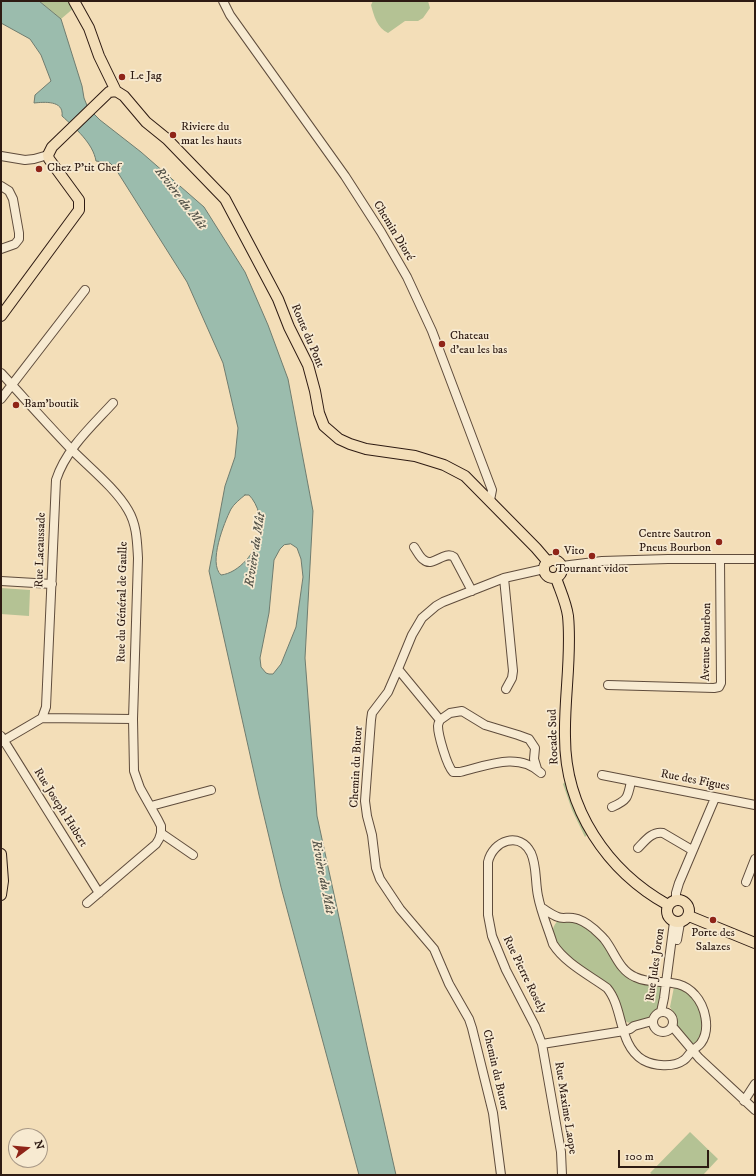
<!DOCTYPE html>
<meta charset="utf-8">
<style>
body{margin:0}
#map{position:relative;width:756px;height:1176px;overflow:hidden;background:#f3deb8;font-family:"IM FELL DW Pica",serif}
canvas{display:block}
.frame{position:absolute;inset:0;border:2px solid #2e1b13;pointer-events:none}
.north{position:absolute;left:8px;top:1128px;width:40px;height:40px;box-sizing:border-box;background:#f7ead1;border:1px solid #a79785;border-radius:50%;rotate:74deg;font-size:11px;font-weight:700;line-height:16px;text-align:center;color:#2e1b13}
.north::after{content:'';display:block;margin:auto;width:14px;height:18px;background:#8f2418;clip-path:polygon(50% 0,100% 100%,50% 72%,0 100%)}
.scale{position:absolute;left:618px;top:1150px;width:91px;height:18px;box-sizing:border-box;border:2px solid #2e1b13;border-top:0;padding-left:5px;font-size:12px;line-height:14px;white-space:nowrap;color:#2e1b13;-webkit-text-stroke:3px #f7ead1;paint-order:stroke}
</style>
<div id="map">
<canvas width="756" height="1176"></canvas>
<div class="frame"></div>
<div class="north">N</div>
<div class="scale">100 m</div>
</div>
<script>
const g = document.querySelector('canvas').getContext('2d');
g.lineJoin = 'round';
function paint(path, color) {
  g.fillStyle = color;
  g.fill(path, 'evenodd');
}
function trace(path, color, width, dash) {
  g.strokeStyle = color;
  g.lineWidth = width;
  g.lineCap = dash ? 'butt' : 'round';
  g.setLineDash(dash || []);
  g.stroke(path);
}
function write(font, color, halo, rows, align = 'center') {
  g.font = font + ' "IM FELL DW Pica",serif';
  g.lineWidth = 3.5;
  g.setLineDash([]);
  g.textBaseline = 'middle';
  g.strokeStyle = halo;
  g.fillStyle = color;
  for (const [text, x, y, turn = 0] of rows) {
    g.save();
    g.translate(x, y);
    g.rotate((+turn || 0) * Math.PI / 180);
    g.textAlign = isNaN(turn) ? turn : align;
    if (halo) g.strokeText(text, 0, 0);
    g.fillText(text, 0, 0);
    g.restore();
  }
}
paint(new Path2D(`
 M39 1H82L61 19Z
 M373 1H428L430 8 423 18 418 21H405L388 33C377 28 374 16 371 5Z
 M1 588 30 590 29 616 1 614Z
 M565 782 575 809 587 835 585 837 572 810 563 784Z
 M559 920H571L587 927 602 940 619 966 664 985 660 1006C656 1010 653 1013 650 1017 647 1021 635 1024 630 1023 620 1022 622 1004 616 998 602 985 532 941 559 920Z
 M678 986C685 992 697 999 700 1008 703 1015 703 1037 697 1042 695 1043 693 1043 691 1043L676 1027 677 1018 670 1007 674 987Z
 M690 1132 718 1159 703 1175H653L650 1173Z`), '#b4c294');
const water = new Path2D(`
 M1 1H39L61 19 82 86 84 98 88 108 100 120 141 152 204 207 245 272 268 325 288 379 313 511 305 658 317 816 368 1051 396 1175H359L281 887 259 795 209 571 225 486 235 457 238 428 223 363 187 282 115 168 110 163 96 161C93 143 75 128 62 116 64 100 44 102 34 103L35 95 51 81 41 55 30 39 1 23ZM245 495H249C258 504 263 522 260 535 256 552 239 573 221 575 208 563 224 523 231 509 234 504 240 499 245 495ZM291 544 297 548 301 559 303 577 296 627 281 664 273 674H269L266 673 261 667 260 658 269 613 274 560 280 549 284 545Z`);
paint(water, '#9bbcad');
trace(water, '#6f7c6f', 1);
const minor = new Path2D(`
 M223 1 230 15 345 176 381 232 407 277 432 331 492 490 490 500
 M1 156 25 160 34 159 48 155
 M1 186 9 191 13 199 19 233V239L15 244 1 249
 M1 373C25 399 48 425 72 450 90 468 116 489 128 510 137 525 137 542 138 558L133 719 134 771 140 788 158 820 161 826V833L159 839 156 844 87 903
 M1 399 85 290
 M414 547C417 551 420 558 424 560 433 568 444 550 454 557L472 591
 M562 566 602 561 668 559H755
 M504 578 513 671 512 678 506 689
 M1 581 52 584
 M398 669 440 720
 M608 685 714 688 719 687 721 683 720 559
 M42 718 46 707 56 480C66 449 92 426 113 403
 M1 736 99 893
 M1 742 42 718 133 719
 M537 769 534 759 535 748 529 739 518 735 485 725 462 711 450 713 440 720C439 722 438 724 438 726 438 735 447 766 453 772H460C486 766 518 751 541 773
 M602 775 755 805
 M151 806 211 790
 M612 807C628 800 628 797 631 781
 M161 833 193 855
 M638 848C645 841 652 831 663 833L692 850
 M746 882 755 859
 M676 900V893L679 883 715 798
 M542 908C547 911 552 915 558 917 562 919 568 917 573 918 580 919 588 924 594 929 598 933 602 936 605 940 615 953 619 970 635 977 655 987 678 975 695 995 705 1006 711 1029 701 1043 699 1046 695 1048 692 1051 689 1054 687 1058 684 1060 673 1068 654 1066 643 1060 618 1045 624 1008 607 988 589 975 565 963 553 944 548 928 541 912 538 896 535 882 537 866 531 853 520 831 493 840 488 862V915L492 936 506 970 535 1026 542 1044 561 1152 562 1175
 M677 940 680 923
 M653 1022a10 10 0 1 1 20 0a10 10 0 1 1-20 0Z
 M661 1012 664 998 674 922
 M672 1026 699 1058 755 1110
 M542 1044 624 1031 630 1029 634 1026 652 1021
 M744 1101 755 1084
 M501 1175 493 1113 472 1028 469 1019 449 984 434 949 400 909 380 879 376 868 372 835 367 816 365 801 371 720 372 713 388 692 398 669 412 635 422 618 436 606 443 602 504 578 544 569`);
const major = new Path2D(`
 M74 1 89 28 99 56 116 91
 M116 91 124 96 146 122 167 139 225 199 278 299 289 327 308 365 315 391 319 413 324 426 339 439 350 444 366 449 415 456 444 465 465 476 536 548 548 562
 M1 316 79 210V200L49 159 48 155 52 147 109 92 116 91
 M544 569a9 9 0 1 1 18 0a9 9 0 1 1-18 0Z
 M556 578C560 590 566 602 568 616 572 656 564 697 565 737 565 809 607 871 668 905
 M1 854 3 881 1 895
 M667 911a11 11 0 1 1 22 0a11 11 0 1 1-22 0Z
 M689 916 755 943`);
trace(minor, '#5f4c3c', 10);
trace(major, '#2e1b13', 12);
trace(minor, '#f7ead1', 8);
trace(major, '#f3deb8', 10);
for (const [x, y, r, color] of [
 [122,77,4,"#8f2418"],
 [173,135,4,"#8f2418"],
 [39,169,4,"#8f2418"],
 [442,344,4,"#8f2418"],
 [16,405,4,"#8f2418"],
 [719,542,4,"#8f2418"],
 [556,552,4,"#8f2418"],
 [592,556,4,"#8f2418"],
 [713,920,4,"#8f2418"]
]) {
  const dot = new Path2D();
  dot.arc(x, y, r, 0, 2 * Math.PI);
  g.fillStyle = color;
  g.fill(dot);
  trace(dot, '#f7ead1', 1.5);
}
write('12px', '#2e1b13', '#f7ead1', [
 ["Le Jag",130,77],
 ["Riviere du",181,128],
 ["mat les hauts",181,142],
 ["Chez P'tit Chef",47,169],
 ["Chateau",450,337],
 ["d'eau les bas",450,351],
 ["Bam'boutik",24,405],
 ["Centre Sautron",711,535,"right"],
 ["Pneus Bourbon",711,549,"right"],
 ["Vito",564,552],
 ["Tournant vidot",592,570,"center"],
 ["Porte des",713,934,"center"],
 ["Salazes",713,948,"center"]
], 'left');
write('12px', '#2e1b13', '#f7ead1', [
 ["Chemin Dioré",393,231,59],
 ["Route du Pont",307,336,67],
 ["Rue Lacaussade",41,550,-88],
 ["Rue du Général de Gaulle",123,602,-89],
 ["Avenue Bourbon",707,642,-89],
 ["Rocade Sud",554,737,-92],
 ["Chemin du Butor",357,767,-87],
 ["Rue des Figues",695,781,11],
 ["Rue Joseph Hubert",60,808,58],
 ["Rue Jules Joron",656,965,-82],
 ["Rue Pierre Rosely",524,975,64],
 ["Chemin du Butor",495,1070,77],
 ["Rue Maxime Laope",565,1108,81]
]);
write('italic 13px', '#545349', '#f7ead1', [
 ["Rivière du Mât",180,199,52],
 ["Rivière du Mât",256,550,-81],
 ["Rivière du Mât",322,877,79]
]);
</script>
